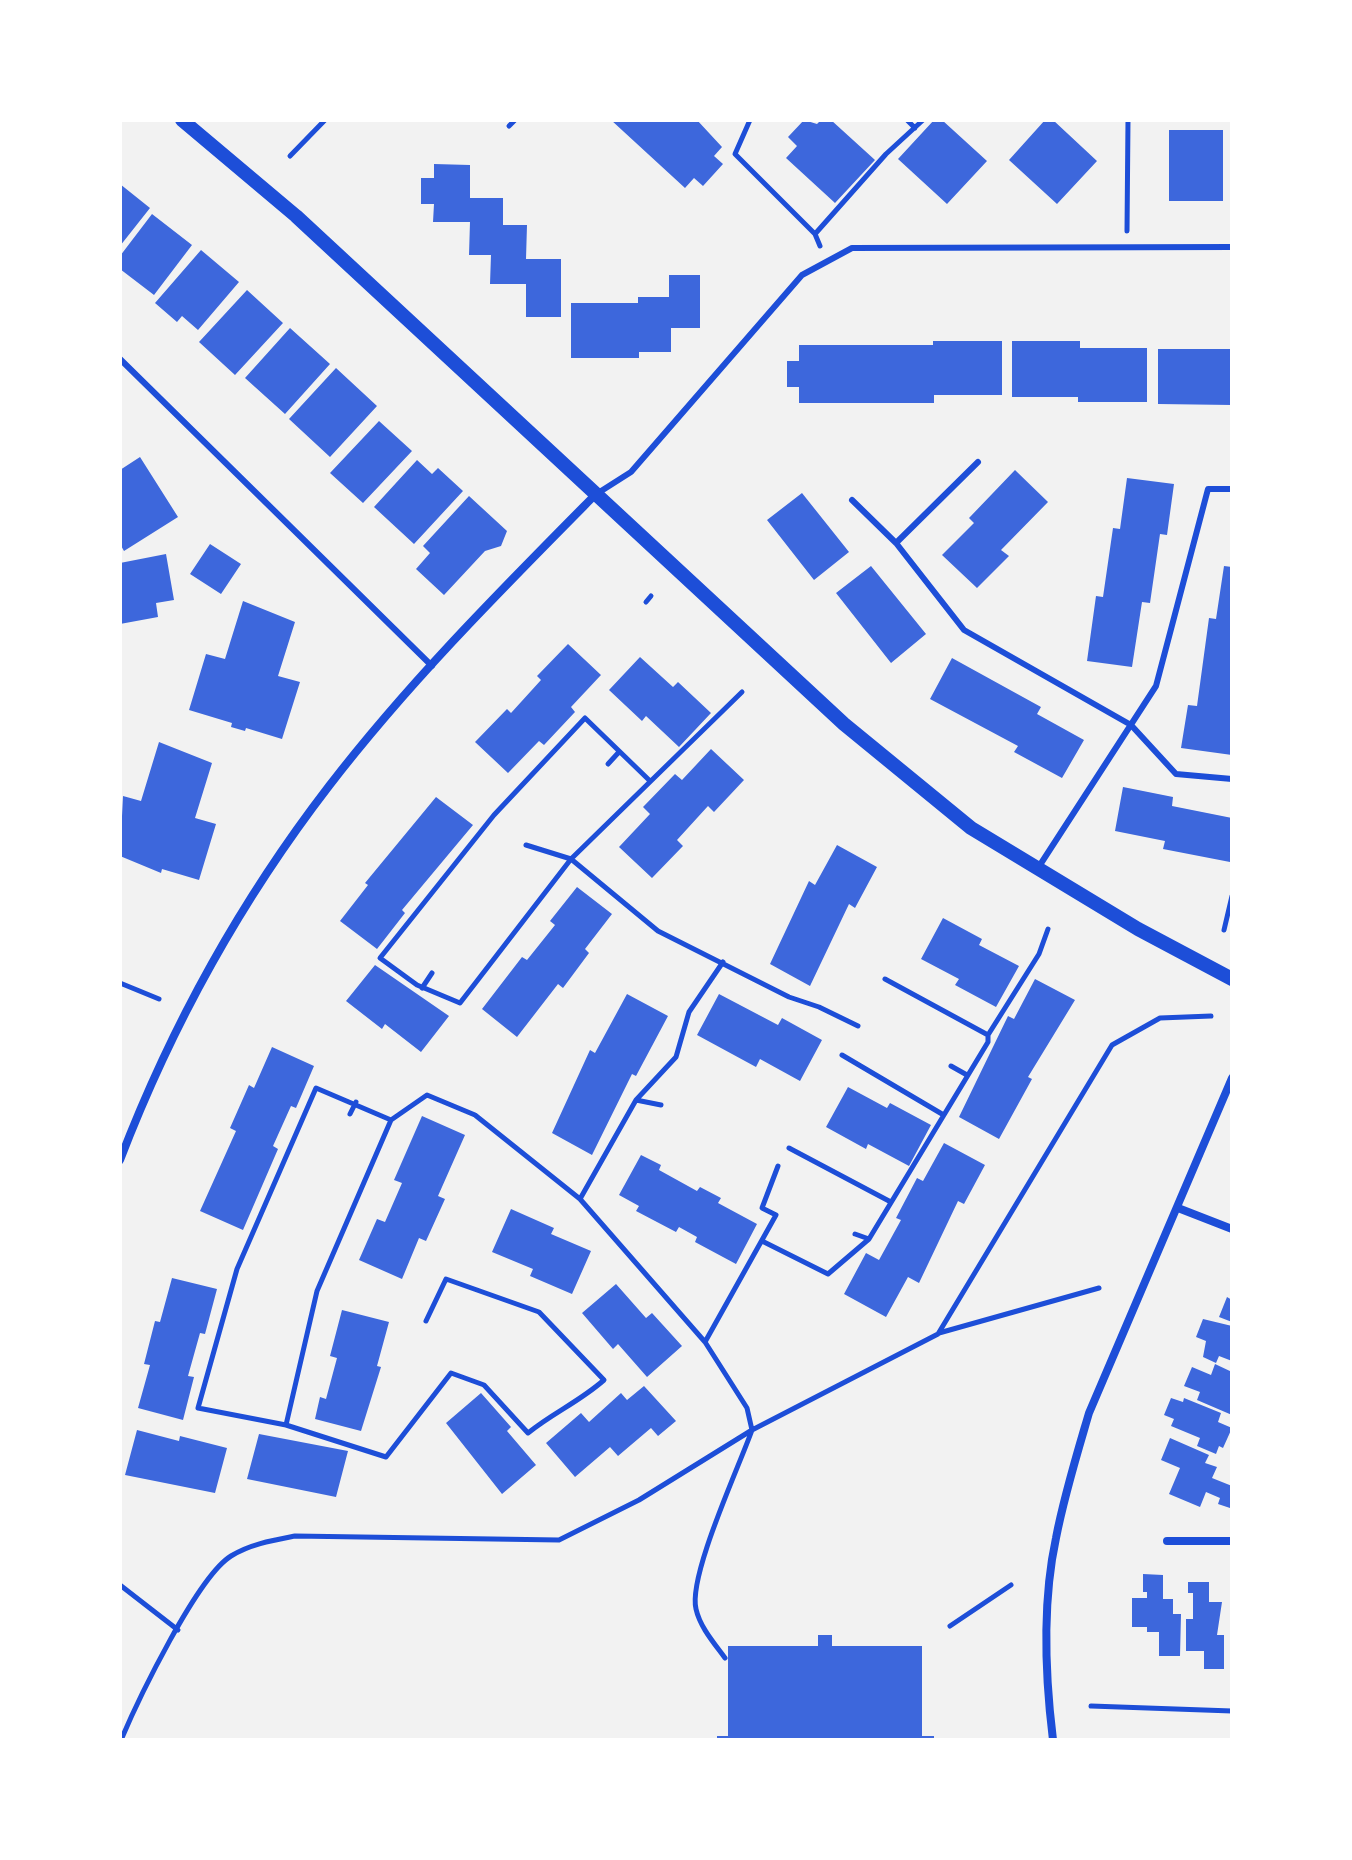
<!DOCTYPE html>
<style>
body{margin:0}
#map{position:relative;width:1352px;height:1860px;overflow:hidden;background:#f2f2f2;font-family:"Fira Sans",sans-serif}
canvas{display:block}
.frame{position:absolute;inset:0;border:122px solid #fff;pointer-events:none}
</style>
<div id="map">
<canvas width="1352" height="1860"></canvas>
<div class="frame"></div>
</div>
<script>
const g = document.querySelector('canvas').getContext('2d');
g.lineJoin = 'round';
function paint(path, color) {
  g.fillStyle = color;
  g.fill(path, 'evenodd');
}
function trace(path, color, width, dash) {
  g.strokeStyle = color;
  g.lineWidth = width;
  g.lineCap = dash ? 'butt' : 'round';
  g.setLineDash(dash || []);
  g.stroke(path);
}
paint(new Path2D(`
 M611 120H697L722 147 714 156 723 164 703 186 694 178 685 188Z
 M804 120 817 124 821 120H831L875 160 835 203 786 158 797 146 788 137Z
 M934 120H942L987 161 947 204 898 159Z
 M1045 120H1053L1097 161 1057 204 1009 160Z
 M1169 130H1223V201H1169Z
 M434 164 470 165V198H503V225H527L526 259H561V317H526V284H490L491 255H469L470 222H433L434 204H421V178H434Z
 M120 184 150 208 120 246Z
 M152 214 192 245 154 295 120 269V256Z
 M201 250 239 282 198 330 182 316 177 322 155 303Z
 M669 275H700V328H671V352H639V358H571V303H638V297H669Z
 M247 290 283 323 235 375 199 342Z
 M290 328 330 364 285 414 245 378Z
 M933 341H1002V395H934V403H799V387H787V361H799V345H933Z
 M1012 341H1080V348H1147V402H1078V397H1012Z
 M1158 349H1232V405L1158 404Z
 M336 368 377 406 330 457 289 419Z
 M379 421 412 451 363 503 330 473Z
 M140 457 178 517 124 551 120 544V470Z
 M417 460 432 474 438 468 463 491 414 544 374 507Z
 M1015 470 1048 502 1001 550 1009 556 977 588 942 555 974 523 969 518Z
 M1127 478 1174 484 1167 535 1160 534 1150 603 1142 602 1132 667 1087 661 1096 596 1103 597 1113 528 1120 529Z
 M802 493 849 552 814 580 767 520Z
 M469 496 507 531 501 546 485 551 444 595 416 569 430 553 423 546Z
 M210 544 241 564 221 594 190 574Z
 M166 554 174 600 156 603 158 617 120 624V563Z
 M871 566 926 634 891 663 836 593Z
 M1224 566 1232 567V755L1181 748 1188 705 1197 706 1209 618 1216 619Z
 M243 601 295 622 278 676 300 682 282 739 246 728 245 731 231 727 232 723 189 710 206 654 225 659Z
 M568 644 601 675 571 707 575 712 544 745 539 741 508 773 475 742 507 709 511 713 541 680 537 676Z
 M640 657 673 687 678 682 711 713 679 747 646 716 642 721 609 690Z
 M952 658 1041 707 1037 714 1084 740 1062 778 1014 752 1018 746 930 699Z
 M159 742 212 763 195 818 216 824 199 880 162 869 161 873 120 856 123 796 141 801Z
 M711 749 744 780 714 812 708 806 677 840 683 846 652 878 619 847 650 814 643 807 675 774 682 780Z
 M1123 787 1173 797 1172 806 1232 818 1230 862 1163 849 1165 841 1115 831Z
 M436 797 473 825 402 910 405 913 377 949 340 921 368 885 365 883Z
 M837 845 877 867 855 908 849 904 810 986 770 964 809 881 815 885Z
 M577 887 612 914 585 949 589 953 563 988 558 984 517 1037 482 1009 522 957 527 960 555 925 550 921Z
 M943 918 982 939 979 945 1019 966 996 1007 955 985 959 979 921 959Z
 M375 965 449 1016 421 1052 385 1024 382 1029 346 1001Z
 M1035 979 1075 1000 1028 1077 1032 1079 999 1139 959 1117 1008 1016 1014 1019Z
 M627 994 668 1016 636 1076 632 1074 592 1155 552 1133 590 1050 595 1053Z
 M719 994 778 1025 782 1018 822 1040 800 1081 760 1059 756 1067 697 1035Z
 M272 1047 314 1066 296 1108 291 1106 273 1146 278 1149 243 1230 200 1211 236 1131 230 1128 249 1085 254 1088Z
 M848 1087 887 1108 890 1103 931 1125 909 1166 868 1144 866 1149 826 1127Z
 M422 1116 465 1135 438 1196 445 1199 426 1241 419 1238 402 1279 359 1260 377 1219 385 1222 402 1183 394 1180Z
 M944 1143 985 1165 964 1204 958 1201 919 1283 908 1277 886 1317 844 1294 866 1253 879 1260 901 1220 896 1218 917 1178 923 1181Z
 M641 1155 661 1165 659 1170 697 1191 700 1187 721 1198 718 1203 757 1224 736 1264 695 1242 697 1237 679 1227 676 1232 636 1211 639 1206 619 1195Z
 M511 1209 554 1228 551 1234 591 1251 572 1294 530 1276 533 1269 492 1252Z
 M172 1278 217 1289 205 1334 200 1333 188 1376 194 1377 183 1420 138 1408 150 1365 144 1364 155 1321 160 1322Z
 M616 1284 646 1318 652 1313 682 1346 647 1377 618 1344 613 1349 582 1313Z
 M1227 1297 1232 1300V1322L1219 1317Z
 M342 1310 389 1322 377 1366 381 1367 361 1431 315 1419 320 1397 326 1399 337 1358 330 1356Z
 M1203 1319 1232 1326V1361L1219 1356 1216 1363 1203 1357 1206 1341 1196 1337Z
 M1215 1364 1232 1372V1415L1197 1400 1200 1392 1184 1386 1192 1367 1211 1375Z
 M644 1386 676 1421 658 1436 651 1428 618 1456 610 1447 575 1477 546 1443 581 1413 589 1422 621 1393 627 1400Z
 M481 1393 511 1427 507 1431 536 1465 502 1494 446 1423Z
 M1171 1398 1183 1402 1184 1398 1221 1413 1218 1422 1232 1428 1223 1448 1219 1446 1216 1454 1197 1446 1200 1438 1171 1426 1174 1419 1164 1415Z
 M137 1430 179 1441 180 1436 227 1448 215 1493 125 1475Z
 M259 1434 348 1451 336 1497 247 1479Z
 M1170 1438 1209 1455 1205 1463 1217 1467 1212 1478 1232 1486 1230 1508 1218 1504 1220 1498 1206 1492 1200 1507 1169 1494 1180 1468 1161 1460Z
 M1143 1574 1163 1575V1599H1173V1614H1181L1180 1656H1159V1632H1147V1627H1132V1598H1147V1592H1143Z
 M1188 1582H1209V1602H1222L1217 1635H1224V1669H1204V1651H1186V1619H1193V1593H1188Z
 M818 1635H832V1646H922V1736H934V1740H717V1736H728V1646H818Z`), '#3d67dc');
trace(new Path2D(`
 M750 120 735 154 815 234 820 246
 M907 120 915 128
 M509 126 515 120
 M290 156 325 120
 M1127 231 1128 120
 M815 234 886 154 923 120
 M646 602 651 596
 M608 764 619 752
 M649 780 585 718 494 815 380 958 417 985 460 1003 571 859 742 692
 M526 845 571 859 658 931 789 997 819 1007 858 1026
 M1224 930 1232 896
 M885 979 988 1035
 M120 983 159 999
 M422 988 432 973
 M842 1055 942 1114
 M951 1066 967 1075
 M636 1100 661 1105
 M350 1114 356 1102
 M391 1120 316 1088 237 1269 198 1408 286 1425 386 1457 451 1373 484 1385 528 1433C554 1412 579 1402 604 1380L539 1312 446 1279 426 1321
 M789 1148 889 1201
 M580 1199 636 1100 676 1057 689 1012 723 962
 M855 1234 869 1239
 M762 1241 828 1274 869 1239 988 1042V1035L1039 954 1048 929
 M939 1333 1099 1288
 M705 1342 776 1215 762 1208 778 1166
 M286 1425 317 1291 391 1120 427 1095 475 1115 580 1199 705 1342 747 1408 752 1430C739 1467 688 1576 696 1609 700 1627 714 1643 725 1658
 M120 1585 178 1630
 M950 1626 1011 1585
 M1091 1706 1232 1711
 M121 1740C138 1700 197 1577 231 1556 250 1544 274 1540 295 1536L559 1540 639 1500 752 1430 938 1334 1112 1045 1160 1018 1211 1016`), '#1d4ed8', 5);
trace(new Path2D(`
 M120 359 432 666
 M598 493 631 472 802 275 852 248 1232 247
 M852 500 896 543 964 630 1131 725 1176 774 1232 779
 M896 543 978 462
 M1038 868 1156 686 1208 489H1232`), '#1d4ed8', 6);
trace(new Path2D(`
 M120 1160C171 1027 242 899 329 786 409 682 503 588 595 495
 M1178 1208 1232 1229
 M1167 1541H1232
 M1053 1740C1045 1675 1042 1603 1056 1538 1064 1496 1077 1454 1089 1413L1232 1078`), '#1d4ed8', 8);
trace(new Path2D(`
 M182 120 296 216 844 724 971 828 1138 929 1232 979`), '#1d4ed8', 14);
</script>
